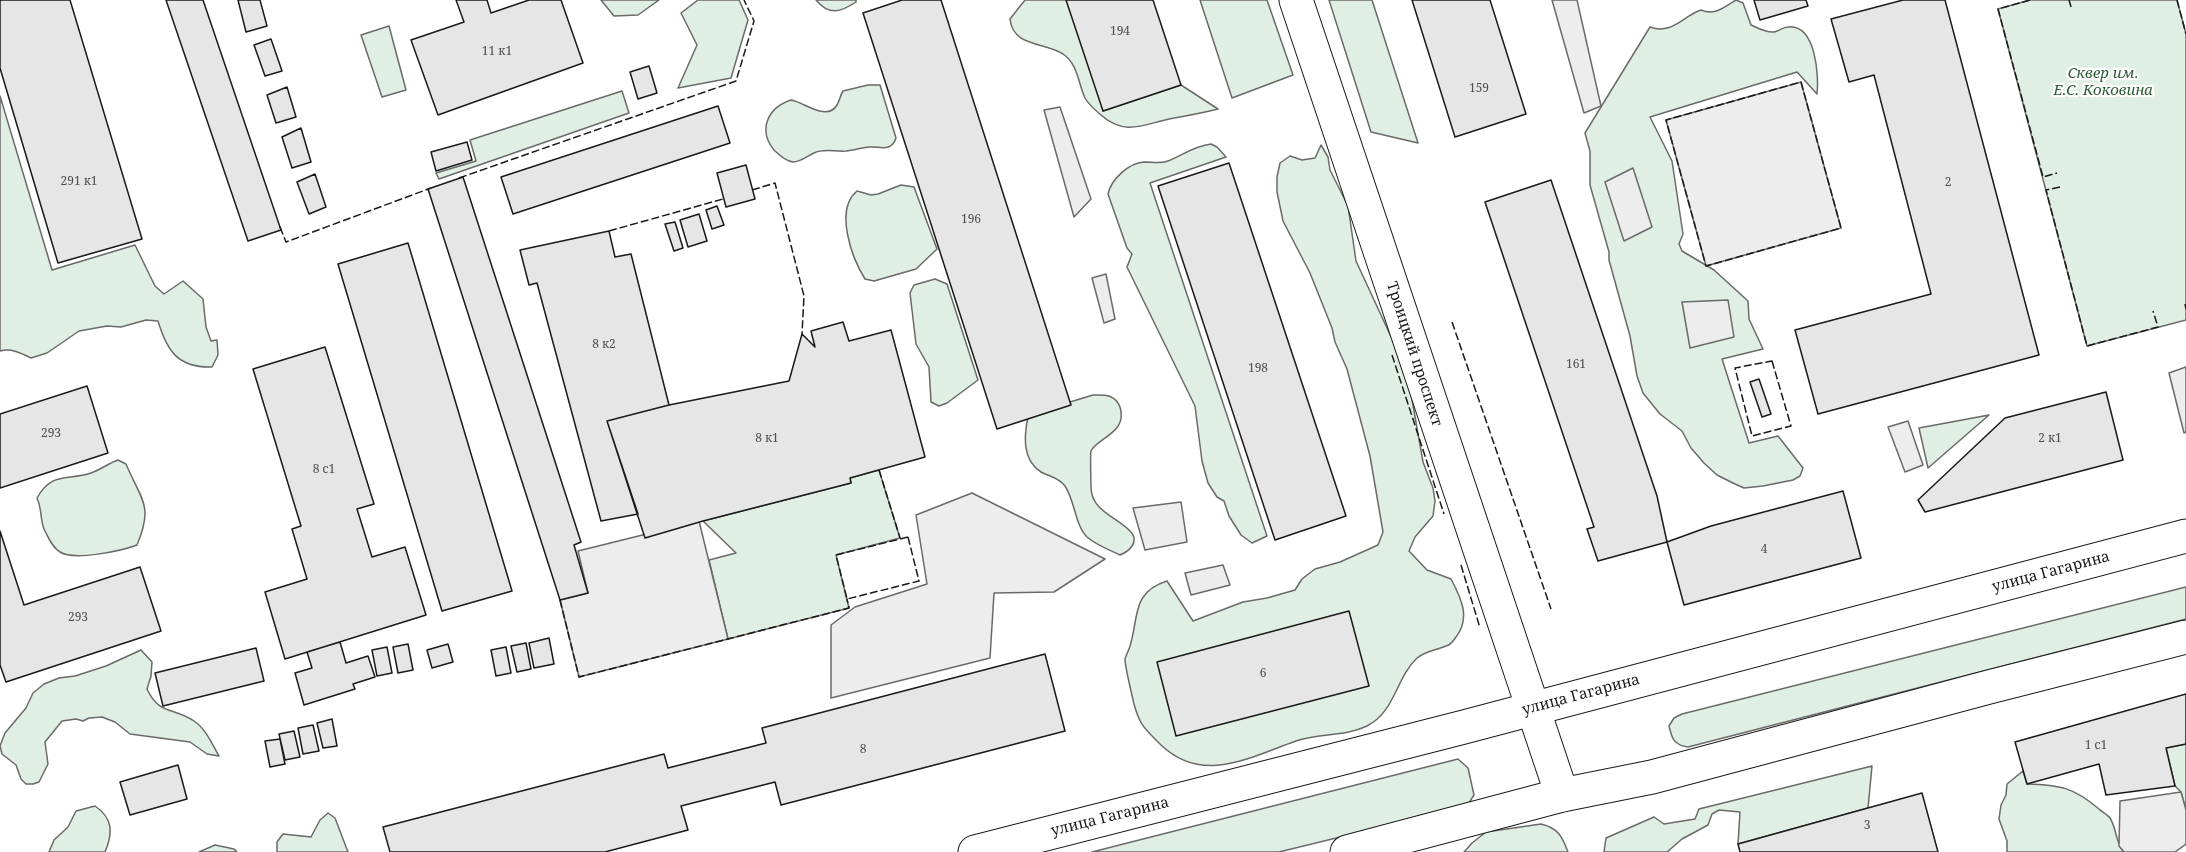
<!DOCTYPE html>
<meta charset="utf-8">
<style>
body{margin:0}
canvas{display:block;background:#fff}
</style>
<canvas width="2186" height="852"></canvas>
<script>
const g = document.querySelector('canvas').getContext('2d');
g.lineJoin = 'round';
function paint(path, color) {
  g.fillStyle = color;
  g.fill(path, 'evenodd');
}
function trace(path, color, width, dash) {
  g.strokeStyle = color;
  g.lineWidth = width;
  g.lineCap = dash ? 'butt' : 'round';
  g.setLineDash(dash || []);
  g.stroke(path);
}
function write(font, color, halo, rows, align = 'center') {
  g.font = font + ' "Noto Serif",serif';
  g.lineWidth = 4.5;
  g.setLineDash([]);
  g.textBaseline = 'middle';
  g.strokeStyle = halo;
  g.fillStyle = color;
  for (const [text, x, y, turn = 0] of rows) {
    g.save();
    g.translate(x, y);
    g.rotate((+turn || 0) * Math.PI / 180);
    g.textAlign = isNaN(turn) ? turn : align;
    if (halo) g.strokeText(text, 0, 0);
    g.fillText(text, 0, 0);
    g.restore();
  }
}
const green = new Path2D(`
 M601 0H659L638 15 614 16Z
 M698 0H739L748 20 731 78 678 88 697 45 681 13Z
 M816 0H856V2C841 12 829 16 816 0Z
 M1025 0H1083L1103 111 1181 85 1218 109C1202 113 1186 116 1169 119 1142 125 1125 136 1101 115 1095 110 1089 105 1085 98 1078 83 1078 64 1063 54 1044 42 1013 47 1010 19Z
 M1200 0H1267L1293 75 1232 98Z
 M1329 0H1372L1418 143 1371 132Z
 M1736 0 1743 3 1751 25C1758 28 1766 33 1774 32 1779 31 1783 27 1788 27 1816 24 1819 76 1817 94L1797 72 1650 117 1672 161 1683 234 1679 244 1682 251 1714 270 1748 301 1749 319 1763 349 1722 359 1749 443 1778 436 1803 468 1800 476 1793 480 1763 486 1744 488 1735 484 1717 475 1704 463 1691 448 1682 431 1660 414 1643 393 1637 376 1630 336 1609 260V252L1590 185V151L1585 133 1650 27C1672 35 1683 16 1701 10 1715 16 1724 7 1736 0Z
 M2030 0H2177L2186 34V320L2087 346 1998 9Z
 M389 26 406 90 382 97 361 35Z
 M868 85H880L896 138C891 153 880 146 869 147 861 148 854 150 846 151 835 152 824 148 814 153 807 156 801 162 793 162 786 161 779 155 774 150 758 130 767 108 791 100 804 102 827 122 837 105 840 100 840 96 843 91Z
 M622 91 629 113 439 179 436 173 476 161 470 140Z
 M0 96 52 270 135 245 155 286 164 294 183 281 203 299 206 327 211 341 217 340 218 355 212 367C178 368 167 351 158 321L146 320 121 327 107 326 79 331 47 353 31 358C21 353 11 348 0 351Z
 M1211 144 1217 147 1226 157 1150 183 1267 536 1252 543 1241 535 1229 516 1224 501 1217 497 1208 483 1202 461 1195 406 1127 267 1132 254 1127 248 1108 194C1111 180 1128 163 1144 162 1153 162 1160 164 1168 161 1183 155 1194 146 1211 144Z
 M1321 145 1328 157 1330 170 1348 206 1356 261 1393 341 1411 394 1423 462 1433 488 1435 501 1433 516 1415 537 1409 551 1427 570 1451 579C1461 598 1471 618 1456 637 1453 641 1451 645 1446 646 1437 650 1425 651 1417 658 1396 678 1395 712 1367 726 1344 737 1319 733 1296 741 1250 757 1203 785 1161 745 1145 729 1140 726 1134 704 1132 695 1125 667 1125 659 1126 655 1129 650 1130 646 1139 618 1131 592 1167 581L1193 621 1243 602 1267 598 1295 590 1302 579 1315 569 1340 562 1378 545 1383 532 1370 456 1347 369 1335 342 1332 328 1310 273 1283 221 1277 192V177L1280 163 1290 156 1302 160 1315 158Z
 M901 185 914 187 937 249 916 269 874 281 865 279C852 258 834 210 857 191L871 195 878 194Z
 M935 279 947 284 978 380 947 403 939 406 931 402 929 367 916 344 910 293 914 285Z
 M1093 395C1105 395 1115 394 1120 407 1128 433 1097 438 1091 451 1090 453 1091 482 1091 487 1091 511 1117 517 1130 531 1140 541 1130 551 1120 555 1110 550 1096 545 1087 537 1075 525 1075 501 1065 486 1058 477 1050 477 1041 472 1022 460 1024 436 1028 417L1034 413Z
 M1989 415 1928 468 1919 428Z
 M118 460 126 464C141 500 154 505 137 545 121 551 74 561 60 552 52 547 48 537 44 529 40 519 42 509 37 498 52 471 67 481 91 473 100 470 109 463 118 460Z
 M879 470 900 538 836 555 849 608 728 639 709 560 736 553 703 521 851 483 850 478Z
 M2186 587V619L1688 747C1674 745 1672 739 1669 726L1674 718 1682 714Z
 M141 650 152 662 151 676 147 689C159 715 173 707 194 721 206 729 212 744 219 756L207 754 190 742 130 734 115 722 102 717 89 718 83 721 76 719 62 721 45 742 48 764 39 782 33 784H26L21 779 16 765 2 754 0 746 5 733 26 708 33 693 44 684 59 678 75 676 106 666Z
 M2186 744V810L2181 792 2175 786 2166 748Z
 M1458 759 1468 768 1474 795 1467 806 1279 852H1092Z
 M1872 766 1868 808 1738 844 1740 812 1719 810 1712 814 1708 825 1682 839 1667 852H1604L1606 838 1654 817 1664 824 1695 819 1699 809Z
 M2023 771 2027 784C2060 785 2073 787 2099 809 2102 812 2108 815 2110 818 2117 829 2115 842 2124 852H2007V841L1999 819 2001 805 2006 795 2007 784Z
 M95 806C113 818 113 833 105 852H49L54 840 68 827 76 811Z
 M328 813 335 818 348 852H277V842L283 834 311 837 320 820Z
 M1541 824C1558 828 1562 836 1568 852H1464L1472 843 1486 832Z
 M215 845 234 849 237 852H199Z`);
paint(green, '#e0efe3');
trace(green, '#6a6a6a', 1.5);
const parking = new Path2D(`
 M1552 0H1577L1601 106 1584 113Z
 M1801 82 1841 228 1706 266 1666 120Z
 M1060 107 1091 199 1074 217 1044 110Z
 M1633 168 1652 227 1624 241 1605 182Z
 M1106 274 1115 319 1104 323 1092 278Z
 M1728 300 1734 337 1690 348 1682 302Z
 M2186 367V432L2184 433 2169 373Z
 M1908 421 1923 465 1905 472 1888 427Z
 M972 493 1105 559 1054 592 994 593 990 658 831 698V625L855 607 927 584 916 515Z
 M1181 502 1187 542 1145 550 1133 508Z
 M699 521 728 639 579 677 560 600 588 593 578 551Z
 M1223 565 1230 585 1191 595 1185 573Z
 M2181 792 2186 810V844L2175 852H2124L2119 846 2120 801Z`);
paint(parking, '#ededed');
trace(parking, '#6a6a6a', 1.5);
const building = new Path2D(`
 M0 0H70L142 239 58 263 0 68Z
 M166 0H203L281 230 248 241Z
 M238 0H260L267 26 246 32Z
 M456 0H487L491 13 529 0H561L583 63 438 115 411 40 464 22Z
 M902 0H941L1071 405 997 429 863 13Z
 M1066 0H1153L1181 85 1103 111Z
 M1412 0H1490L1526 114 1455 137Z
 M1754 0H1806L1808 6 1760 20Z
 M1903 0H1945L2039 355 1818 414 1795 330 1931 294 1874 75 1849 82 1831 19Z
 M271 39 282 71 265 76 254 45Z
 M649 66 657 93 638 99 630 72Z
 M287 87 296 117 276 123 267 95Z
 M718 106 730 143 513 214 501 177Z
 M301 128 311 162 292 168 282 137Z
 M467 142 472 160 436 171 431 152Z
 M1229 163 1346 516 1275 540 1158 186Z
 M746 165 755 199 726 207 717 173Z
 M315 174 326 207 309 214 297 182Z
 M463 177 581 542 574 545 588 593 560 600 428 189Z
 M1551 180 1657 496 1667 542 1598 561 1587 529 1594 527 1485 202Z
 M717 206 724 225 712 229 706 210Z
 M699 214 707 241 688 247 680 220Z
 M675 222 683 248 674 251 665 224Z
 M609 231 615 257 631 254 669 405 607 421 638 514 601 521 537 283 529 285 520 250Z
 M408 243 512 591 442 611 338 264Z
 M843 322 849 341 891 330 925 457 850 478 851 483 703 521 645 538 607 421 669 405 789 381 802 334 815 347 811 331Z
 M325 347 374 504 357 509 372 557 405 547 426 615 285 659 265 592 307 579 292 529 301 526 253 369Z
 M1759 379 1771 414 1762 417 1750 382Z
 M87 386 108 453 0 488V414Z
 M2106 392 2123 460 1925 512 1918 500 2005 418Z
 M1843 491 1861 558 1684 605 1667 542 1711 526Z
 M0 531 24 605 140 567 161 631 6 682 0 665Z
 M1349 611 1369 686 1176 736 1157 662Z
 M549 638 554 664 534 668 529 643Z
 M340 642 346 663 368 656 375 677 353 684 355 689 304 705 295 673 312 668 307 652Z
 M526 643 531 669 517 672 511 646Z
 M408 644 413 670 398 673 393 647Z
 M448 644 453 662 432 668 427 650Z
 M387 647 392 673 377 676 372 650Z
 M506 647 511 673 496 676 491 650Z
 M256 648 264 681 163 706 155 673Z
 M1045 654 1065 731 781 805 775 782 681 806 688 830 605 852H390L383 827 664 754 668 768 766 743 762 728Z
 M2186 694V744L2166 748 2175 786 2106 795 2099 764 2027 784 2015 742Z
 M332 719 337 746 323 748 317 723Z
 M313 725 319 751 303 754 298 728Z
 M294 731 300 757 285 760 279 734Z
 M280 739 285 764 270 767 265 741Z
 M178 765 187 799 130 815 120 782Z
 M1922 793 1938 852H1740L1738 844Z`);
paint(building, '#e6e6e6');
trace(building, '#1a1a1a', 1.5);
const secondary = new Path2D(`
 M1296 0 1562 795`);
const primary = new Path2D(`
 M975 852 1464 727 2186 536
 M1347 852 1562 795 1652 777 1989 687 2186 637`);
trace(secondary, '#1a1a1a', 35);
trace(primary, '#1a1a1a', 35);
trace(secondary, '#fff', 33);
trace(primary, '#fff', 33);
trace(new Path2D(`
 M2030 0 1998 9 2043 177 2057 173
 M2069 0 2071 7
 M2177 0 2186 34
 M1801 82 1841 228 1706 266 1666 120Z
 M459 178 736 81 754 21 744 0
 M2060 187 2046 190 2087 346 2158 327 2153 311
 M752 190 775 183 804 296 802 334
 M280 227 286 242 431 188
 M609 231 723 199
 M2185 304 2186 309
 M1452 322 1551 609
 M1392 355 1444 514
 M1772 361 1791 426 1752 436 1735 368Z
 M879 470 900 538
 M908 537 919 581 847 599 836 555Z
 M1461 565 1480 628
 M560 600 579 677 849 608 847 599`), '#1a1a1a', 1.5, [8, 3]);
write('12px', '#4d4d4d', null, [
 ["194",1120,32],
 ["11 к1",497,52],
 ["159",1479,89],
 ["291 к1",79,182],
 ["2",1948,183],
 ["196",971,220],
 ["8 к2",604,345],
 ["161",1576,365],
 ["198",1258,369],
 ["293",51,434],
 ["8 к1",767,439],
 ["2 к1",2050,439],
 ["8 с1",324,470],
 ["4",1764,550],
 ["293",78,618],
 ["6",1263,674],
 ["1 с1",2096,746],
 ["8",863,750],
 ["3",1867,826]
]);
write('italic 15px', '#2b5a34', '#fff', [
 ["Сквер им.",2103,74],
 ["Е.С. Коковина",2103,91]
]);
write('15px', '#1a1a1a', '#fff', [
 ["Троицкий проспект",1414,354,72],
 ["улица Гагарина",2051,572,-15],
 ["улица Гагарина",1581,695,-15],
 ["улица Гагарина",1110,817,-14]
]);
</script>
